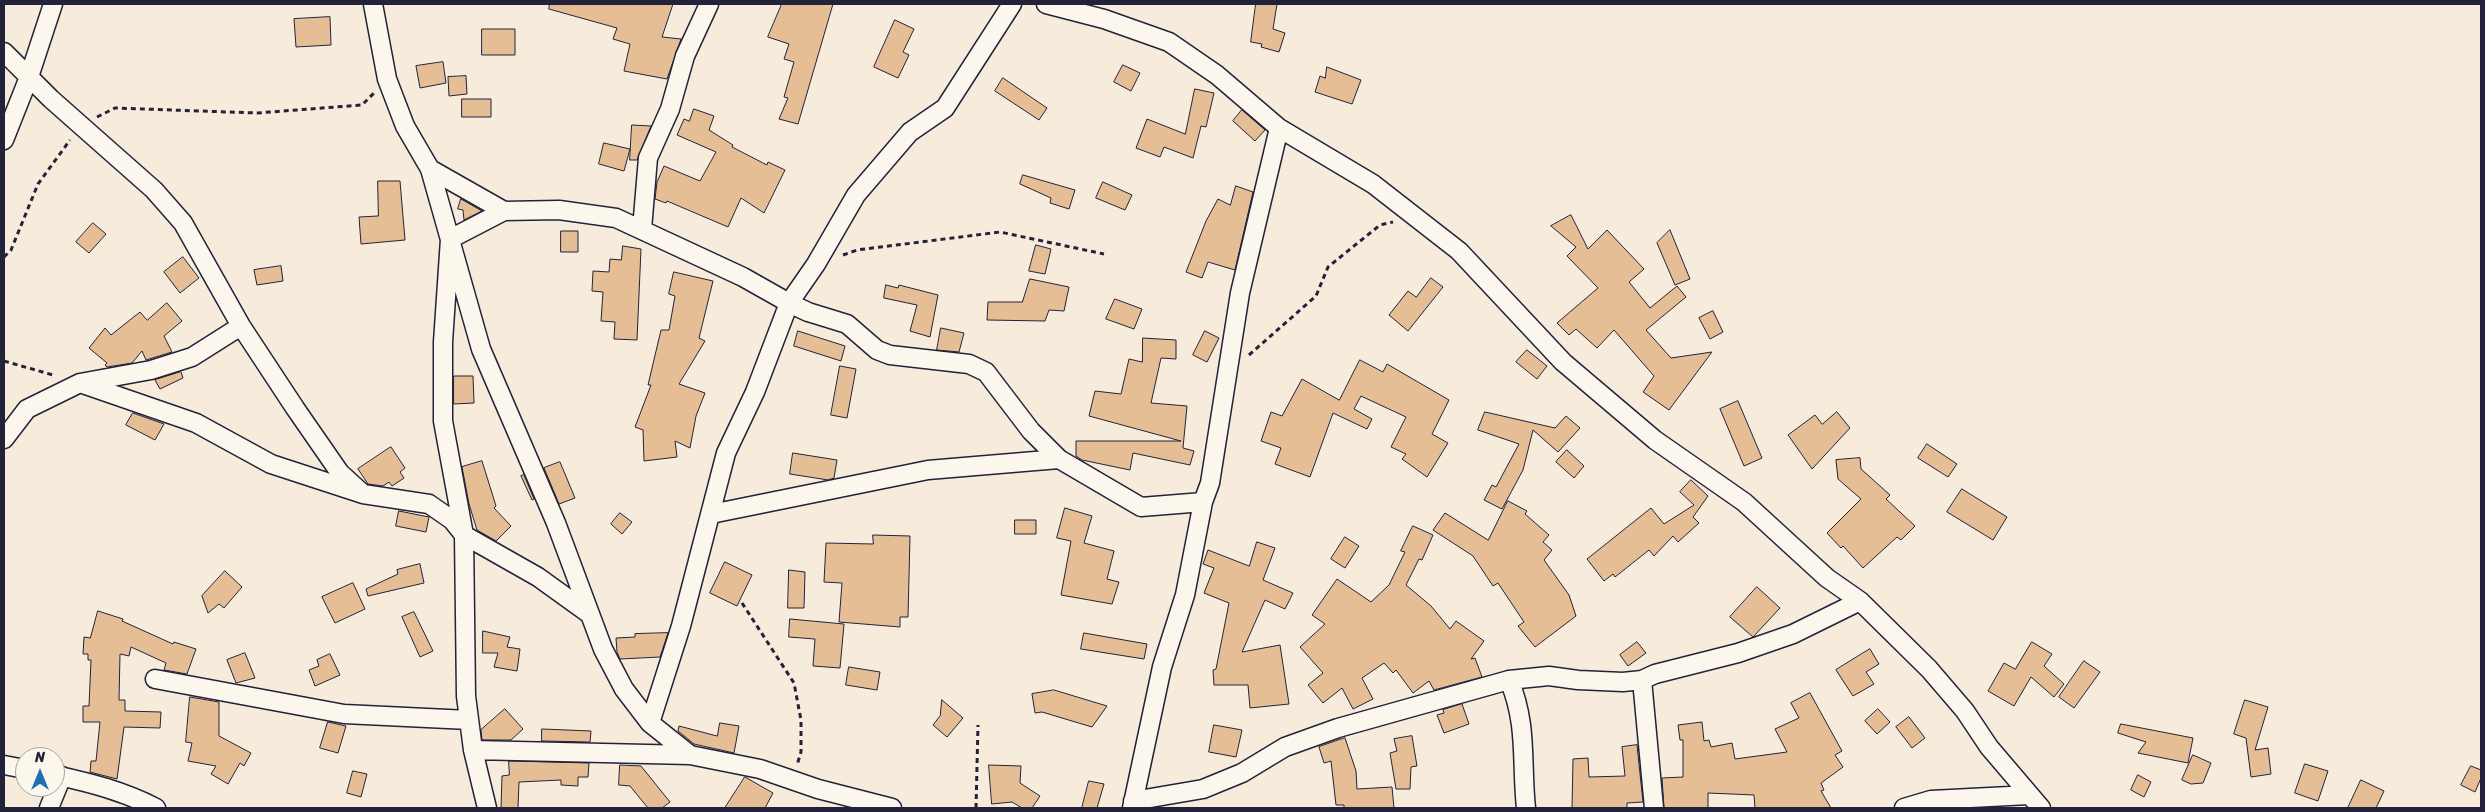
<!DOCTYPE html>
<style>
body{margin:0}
#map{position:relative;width:2485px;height:812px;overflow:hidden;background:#f7ecdb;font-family:Sriracha,sans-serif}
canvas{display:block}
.frame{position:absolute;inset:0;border:5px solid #22223b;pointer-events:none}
.north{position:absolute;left:15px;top:747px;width:50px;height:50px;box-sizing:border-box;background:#fbf7ec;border:1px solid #a4a2a5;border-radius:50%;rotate:0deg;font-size:14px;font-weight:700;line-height:20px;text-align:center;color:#22223b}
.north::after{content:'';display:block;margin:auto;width:18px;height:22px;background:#1f6fb2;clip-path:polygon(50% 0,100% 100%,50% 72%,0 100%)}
</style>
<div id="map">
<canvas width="2485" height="812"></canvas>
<div class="frame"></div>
<div class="north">N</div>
</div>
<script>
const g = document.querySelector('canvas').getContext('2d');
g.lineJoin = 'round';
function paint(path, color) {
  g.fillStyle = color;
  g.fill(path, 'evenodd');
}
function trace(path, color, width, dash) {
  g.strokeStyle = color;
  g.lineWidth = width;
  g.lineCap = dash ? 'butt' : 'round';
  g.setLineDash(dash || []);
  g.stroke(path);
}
const building = new Path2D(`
 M550 4H673L662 37 681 39 667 79 624 71 630 44 613 39 617 28 549 9Z
 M782 4H833L798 124 779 119 788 98 784 97 794 62 784 59 789 44 768 37Z
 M1256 4H1277L1273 29 1285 33 1279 52 1261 47 1262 44 1251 42Z
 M330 17 331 45 296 47 294 19Z
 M895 20 914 29 903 52 909 55 898 78 874 67Z
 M482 29H515V55H482Z
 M443 62 446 83 420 88 416 66Z
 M1123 65 1140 73 1131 91 1114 82Z
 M1327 67 1361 80 1352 104 1315 92 1320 76 1325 78Z
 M466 76 467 94 449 96 448 77Z
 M1003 78 1047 108 1039 120 995 91Z
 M1195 89 1214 93 1206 127 1201 126 1193 158 1164 147 1160 157 1136 148 1147 119 1185 134Z
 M462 99H491V117H462Z
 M694 109 714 116 709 130 733 145 732 147 767 165 768 162 785 170 764 213 741 198 728 227 667 201 666 203 655 199 657 182 664 166 700 181 716 152 677 135 684 119 689 121Z
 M1242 110 1265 130 1255 141 1233 121Z
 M632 125 651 126 637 160H630Z
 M604 143 630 149 624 171 599 164Z
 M1023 175 1075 190 1069 209 1050 203 1051 198 1020 184Z
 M378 181H400L405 240 361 244 359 217 378 216Z
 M1103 182 1132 195 1125 210 1096 198Z
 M1236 186 1253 192 1235 270 1208 262 1202 278 1186 272 1206 221 1218 199 1230 205Z
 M461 199 482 211 464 220 463 210 458 209Z
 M1571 215 1588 249 1607 230 1644 269 1629 282 1650 308 1677 286 1686 297 1646 330 1671 358 1712 352 1669 410 1643 392 1654 376 1614 330 1597 348 1576 329 1569 335 1557 323 1598 288 1567 256 1576 247 1551 226Z
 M93 223 106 234 89 253 76 242Z
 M1670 230 1690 279 1675 285 1657 243Z
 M561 231H578V252H561Z
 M1036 245 1051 249 1045 274 1029 271Z
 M623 246 641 249 637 340 614 339 615 322 601 321 603 292 592 291 593 271 609 272 610 259 621 260Z
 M183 257 199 278 180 293 164 272Z
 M281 266 283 281 257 285 254 270Z
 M674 272 713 281 699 338 705 341 679 384 705 393 696 416 690 448 675 441 677 457 644 461 643 430 635 427 651 385H648L661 330H669L675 296 669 294Z
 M1431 278 1443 287 1408 331 1389 315 1408 291 1416 297Z
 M1030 279 1069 287 1064 311 1049 310 1045 321 987 320 988 302H1022Z
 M886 285 898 288 899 285 938 295 930 337 910 331 917 305 884 298Z
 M1115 299 1142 309 1134 329 1106 319Z
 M167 303 182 321 164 336 172 352 146 360 142 351 132 363 107 367 105 365 107 363 89 348 105 328 111 335 140 312 147 320Z
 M1713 311 1723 332 1710 339 1699 318Z
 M941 328 964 333 959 352 937 350Z
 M798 331 845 346 841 361 794 346Z
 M1205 331 1219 338 1207 362 1193 355Z
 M1143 338 1176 340V359L1161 358 1151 403 1187 406 1183 448 1194 451 1190 465 1133 453 1130 470 1082 460 1076 456V441H1181L1089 416 1095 391 1121 394 1129 359 1142 362Z
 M1527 350 1547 366 1537 379 1516 362Z
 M1360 360 1383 372 1387 364 1449 400 1432 434 1448 443 1427 477 1402 459 1406 454 1391 447 1406 417 1361 396 1354 409 1372 419 1367 429 1333 413 1310 477 1275 464 1281 448 1261 441 1271 412 1282 416 1302 379 1339 400Z
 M840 366 856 369 847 418 831 415Z
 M181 372 183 378 160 389 155 380Z
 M454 376H473L474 403 454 404Z
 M1738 401 1762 458 1744 466 1720 409Z
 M1485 412 1555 428 1566 416 1580 428 1558 452 1533 430 1523 470 1502 509 1484 500 1492 485 1496 487 1519 444 1478 430Z
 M1837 412 1850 428 1812 469 1788 435 1815 415 1822 424Z
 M133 413 164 424 155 440 126 425Z
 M1927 444 1957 464 1948 477 1918 458Z
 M391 447 405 468 400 472 404 478 392 486 389 482 383 486 368 484 358 469Z
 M1567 450 1584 466 1574 478 1556 462Z
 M793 453 837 460 834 478 828 480 790 474Z
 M1860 458 1861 469 1890 495 1886 499 1915 526 1901 540 1897 537 1863 568 1843 546 1841 548 1827 533 1861 499 1838 479 1836 460Z
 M482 461 496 506 494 508 511 526 496 541 477 530 469 504 462 467Z
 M560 462 575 498 559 504 544 468Z
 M524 475 534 499 532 500 521 476Z
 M1691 480 1708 496 1693 517 1699 523 1678 542 1673 536 1654 556 1649 550 1615 577 1613 574 1604 581 1587 559 1651 508 1664 524 1694 505 1680 492Z
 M1962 489 2007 517 1993 540 1947 512Z
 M1508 501 1527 511 1525 514 1549 535 1543 542 1552 550 1544 560 1569 595 1576 616 1535 647 1518 626 1524 622 1498 583 1493 586 1473 556 1433 530 1445 513 1488 540Z
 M1065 508 1092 516 1084 543 1114 551 1107 579 1119 582 1112 604 1061 595 1071 541 1057 538Z
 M399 511 429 517 426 532 396 526Z
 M620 513 632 522 622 534 611 524Z
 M1015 520H1036V534H1015Z
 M1413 526 1433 535 1422 560 1419 559 1406 585 1431 606 1450 629 1456 621 1484 641 1471 659 1475 658 1482 677 1434 690 1429 681 1413 693 1396 670 1393 673 1384 663 1362 678 1373 699 1353 709 1342 688 1323 703 1308 685 1323 673 1300 647 1325 624 1312 615 1337 579 1371 602 1389 585 1405 552 1401 551Z
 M873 535 910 536 908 617H900V627L839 622 842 583 824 582 826 543 873 544Z
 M1345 537 1359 546 1345 568 1331 559Z
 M1257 542 1275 548 1263 580 1293 593 1285 609 1265 600 1242 652 1280 645 1289 704 1250 708 1248 685H1214L1213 670 1216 669 1229 603 1204 593 1214 568 1203 564 1208 550 1249 566Z
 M725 562 752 575 737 606 710 593Z
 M420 564 424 583 368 596 366 589 398 574 397 570Z
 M789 570 805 572 804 608H788Z
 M225 571 242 587 224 608 219 604 208 613 202 596Z
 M353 583 365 609 335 623 322 597Z
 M1757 587 1780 608 1753 637 1730 617Z
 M98 611 123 619 122 621 173 644 174 642 196 649 187 674 164 670 166 663 131 647 129 656 120 654 119 700H125V711L161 712 160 728 124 727 117 779 90 772 91 761H96L100 722H83V706H89L91 660H88V654H83L84 637 90 638Z
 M414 612 433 651 420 657 402 617Z
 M790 619 844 624 840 668 813 666 815 639 789 637Z
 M483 631 510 637 507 647 520 649 517 671 494 667 498 653H483Z
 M668 633 660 657 620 659 617 652 616 638 635 637V634Z
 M1084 633 1147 644 1144 659 1081 649Z
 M1637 642 1646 653 1628 666 1620 655Z
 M2032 642 2052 654 2044 666 2064 684 2054 697 2031 677 2014 706 1988 691 2004 663 2015 669Z
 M1870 649 1879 664 1866 672 1874 684 1853 696 1836 670Z
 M245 653 255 678 236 683 227 660Z
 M330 654 340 675 315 686 309 670 319 666 317 660Z
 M2084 661 2100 672 2074 708 2059 697Z
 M849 667 880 672 877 690 846 685Z
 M1054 690 1107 706 1092 727 1042 712 1035 713 1032 694Z
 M1810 693 1842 751 1835 755 1843 767 1821 783 1824 790 1821 791 1831 808H1755L1754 795 1708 793V808H1664L1662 778 1683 777V740H1680L1678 725 1702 722 1704 741 1709 740 1711 747 1732 743 1735 759 1787 752 1775 729 1799 718 1791 703Z
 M190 697 219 702V736L251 753 244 766 240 763 228 784 211 774 216 766 188 761 192 743 186 742Z
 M942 700 963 718 947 737 933 725 940 716Z
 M2245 700 2268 707 2255 750 2268 748 2271 774 2251 777 2246 738 2234 734Z
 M1462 704 1469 724 1444 733 1437 715 1444 713 1443 710Z
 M505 709 523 729 511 740H482L481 730Z
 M1878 709 1890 722 1877 734 1865 721Z
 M1909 717 1925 738 1912 748 1896 727Z
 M328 722 346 726 338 753 320 748Z
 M720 723 739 726 734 753 694 744 678 731 679 726 717 736Z
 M2121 724 2193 738 2188 763 2138 753 2146 742 2118 733Z
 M1214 725 1242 730 1236 757 1209 752Z
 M542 729 591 731 590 742 542 741Z
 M1412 736 1417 766 1411 767 1410 789H1396L1390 753 1397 751 1394 739Z
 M1345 738 1356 771 1357 789 1392 787 1394 808H1344V805H1336L1331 761 1324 763 1319 747Z
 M1637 745 1643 802 1627 803V808H1572L1573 759 1588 758 1589 777 1625 776 1622 747Z
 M2193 755 2211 763 2203 783 2191 784 2182 780Z
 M509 761 589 763 588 777H578V786L561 785V780L519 782 518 808H501L502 776 509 775Z
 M2305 764 2328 771 2318 801 2295 793Z
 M620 765 641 766 670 802 662 808H648L630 786 619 785Z
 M989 765 1021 766 1020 783 1040 796 1032 808H1022L1012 802 992 804Z
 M2471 766 2481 770V778L2475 792 2461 785Z
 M353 771 367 774 361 797 347 793Z
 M2138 775 2151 782 2144 797 2131 790Z
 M745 777 773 793 765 808H725Z
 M2361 780 2384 791 2376 808H2348Z
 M1089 781 1104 784 1097 808H1082Z`);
paint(building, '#e6be96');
trace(building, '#22223b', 1);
const street = new Path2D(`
 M373 4 387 79 405 126 430 169 481 349 556 523 603 649 624 689 650 723 690 755 760 769 818 789 892 808
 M1046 4 1104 19 1169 42 1217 75 1279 128 1373 184 1459 251 1563 362 1655 440 1744 502 1827 578 1860 601 1929 669 1965 711 1989 747 2041 808
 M4 52 51 99 154 190 183 223 241 326 295 408 340 473 363 494
 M4 140 29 77 53 4
 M430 169 504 211 559 210 616 218 743 277 789 303 816 264 856 195 910 132 945 108 1012 4
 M642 229 648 158 670 109 685 56 709 4
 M80 383 196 423 271 464 363 494 429 504 452 520 464 535 538 577 588 613
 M4 439 27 409 80 383 151 370 192 357 241 326
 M711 514 928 470 1059 459
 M155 679 344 714 469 720
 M1642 680 1654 808
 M650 723 681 626 726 453 755 392 789 303 808 312 847 324 877 350 890 355 969 364 986 372 1031 431 1059 459 1141 507 1203 502
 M473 750 690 755
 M4 765 25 769
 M55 775C91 783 123 791 156 808
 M1133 801 1203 789 1242 773 1285 747 1338 728 1509 680
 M49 808 62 776
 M487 808 473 750 466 696 464 535 443 421V342L450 239 504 211
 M1132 808 1162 667 1185 595 1203 502 1210 483 1240 293 1279 128
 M1526 808C1521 762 1528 725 1509 680L1549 676 1578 680 1623 682 1642 680 1655 674 1738 653 1793 634 1860 601
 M1904 808 1931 800 2029 795`);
trace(street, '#22223b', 21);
trace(new Path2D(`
 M97 117 115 108 257 113 362 105 375 92
 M843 255 857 250 1000 232 1104 254
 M4 257 11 250 38 184 70 140
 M1249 355 1316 296 1328 267 1380 225 1393 222
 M4 361 53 375
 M742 603 794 683 801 720V752L797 765
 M976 808 978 725`), '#22223b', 3, [5, 4]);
trace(street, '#fbf7ec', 18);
</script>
